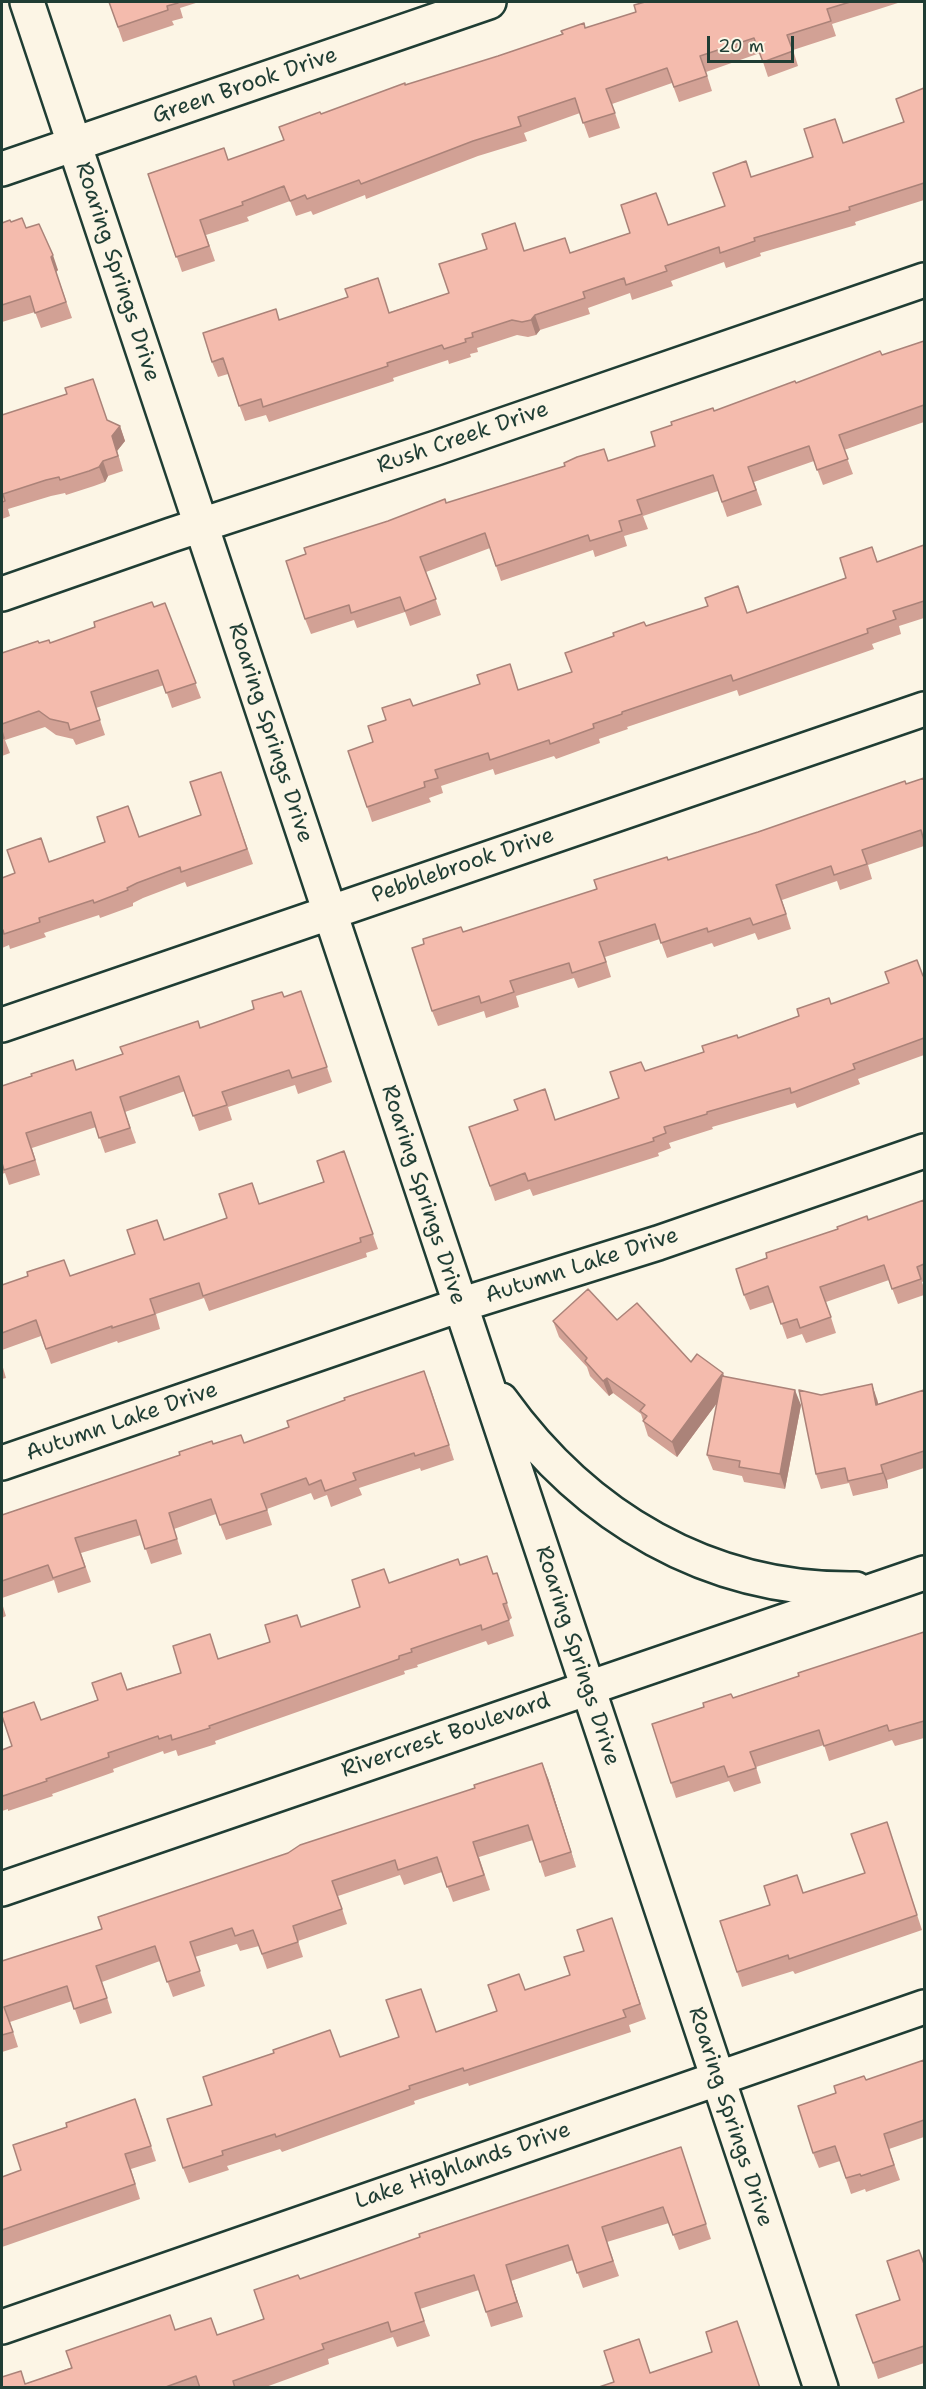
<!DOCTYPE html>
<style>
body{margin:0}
#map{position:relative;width:926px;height:2389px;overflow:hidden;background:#fcf5e5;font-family:"Shantell Sans",sans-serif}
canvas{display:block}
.frame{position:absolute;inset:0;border:3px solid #1f3d34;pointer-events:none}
.scale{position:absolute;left:707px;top:36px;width:87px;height:27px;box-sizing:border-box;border:3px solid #1f3d34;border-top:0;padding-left:8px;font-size:18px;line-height:21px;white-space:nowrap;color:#1f3d34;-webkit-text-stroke:4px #fcf5e5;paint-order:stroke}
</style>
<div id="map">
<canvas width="926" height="2389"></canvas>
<div class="frame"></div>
<div class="scale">20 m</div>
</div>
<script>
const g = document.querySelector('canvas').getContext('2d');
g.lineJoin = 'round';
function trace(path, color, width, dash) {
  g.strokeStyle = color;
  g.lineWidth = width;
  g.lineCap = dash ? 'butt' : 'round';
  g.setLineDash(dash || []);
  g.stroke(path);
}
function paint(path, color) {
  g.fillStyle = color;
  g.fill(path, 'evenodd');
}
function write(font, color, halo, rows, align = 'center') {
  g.font = font + ' "Shantell Sans",sans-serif';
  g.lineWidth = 4.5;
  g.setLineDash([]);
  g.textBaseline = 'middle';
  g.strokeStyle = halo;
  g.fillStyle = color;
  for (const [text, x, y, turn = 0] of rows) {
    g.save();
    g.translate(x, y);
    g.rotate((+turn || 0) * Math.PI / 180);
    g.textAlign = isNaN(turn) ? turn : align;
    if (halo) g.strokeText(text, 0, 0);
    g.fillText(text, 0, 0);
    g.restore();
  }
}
const minor = new Path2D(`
 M27 2 821 2388
 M2 169 489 2
 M2 594 171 535 436 448 924 280
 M2 1025 924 709
 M501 1400C585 1517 708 1591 856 1589
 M2 1463 460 1305 658 1243 924 1151
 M2 1889 924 1573
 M2 2327 924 2007`);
trace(minor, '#1f3d34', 38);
trace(minor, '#fcf5e5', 33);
paint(new Path2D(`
 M109 2H199L180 8 183 18 172 21 174 25 123 42Z
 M645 2H901L832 24 836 36 793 50 798 66 768 77 760 53 706 72 712 91 679 102 672 83 612 104 620 128 589 138 580 113 524 133 527 141 478 156 366 199 365 195 313 215 311 211 296 216 290 201 247 217 249 221 206 235 215 261 182 272 148 174 228 160 284 140 321 114 405 85 498 56 636 12Z
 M924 88V200L855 222 856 225 760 253 761 256 726 268 724 262 671 281 673 286 632 300 630 293 588 308 590 314 540 330 536 335 528 337 517 335 477 348 478 352 470 354 471 357 449 364 448 360 393 378 394 381 269 422 266 415 245 421 228 374 218 377 212 362 280 320 390 312 449 293 524 251 565 238 570 253 668 225 725 206 752 177 813 157 844 143 904 122Z
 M11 222 26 228 58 270 56 272 72 318 41 328 35 312 2 322V223Z
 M924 341V422L844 450 853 474 823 485 814 461 754 482 762 505 727 517 718 491 643 516 648 529 624 536 627 546 595 557 593 550 501 581 490 548 426 572 441 615 410 626 405 612 357 628 354 620 311 634 305 619 306 554 446 503 608 461 655 446 714 411Z
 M2 415 107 420 120 426 125 441 117 451 123 471 108 476 105 482 94 486 66 495 65 493 51 496 8 509 10 516 2 519Z
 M924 545V618L899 626 901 634 872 644 874 649 739 696 737 690 627 727 628 729 599 739 600 743 556 759 554 756 495 775 493 769 441 786 443 793 429 798 431 802 372 822 367 807 373 742 386 720 413 706 480 684 519 690 572 672 646 626 747 613 846 578 877 562Z
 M165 603 201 698 172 708 164 685 96 708 105 735 76 745 73 739 56 735 45 727 5 740 10 753 2 756V653L39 643H50Z
 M221 772 253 864 187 887 185 882 143 898 133 903V906L100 918 99 915 44 933 46 937 10 949 9 945 2 948V878L49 861 139 837 201 815Z
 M924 778V846L868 865 872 879 840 890 837 881 782 900 791 929 758 940 755 933 714 947 712 943 667 958 660 939 605 957 611 977 578 988 574 978 516 996 519 1007 486 1018 484 1011 438 1026 432 1011 463 932 597 889 668 860 758 832Z
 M924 976V1055L858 1079 860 1084 797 1108 795 1103 712 1127 713 1129 669 1143 671 1148 658 1153 659 1156 533 1196 530 1189 495 1201 469 1127 556 1120 619 1098 645 1071 704 1052 738 1038 831 1004Z
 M284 997 306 1006 332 1082 298 1094 295 1085 228 1107 232 1120 199 1131 185 1091 125 1112 136 1143 105 1153 96 1127 32 1148 40 1175 9 1185 5 1173 2 1174V1086L76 1070 254 1009Z
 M344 1151 378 1249 366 1253 367 1257 209 1311 204 1298 156 1314 160 1329 118 1343 117 1341 51 1364 41 1336 2 1350V1285L70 1276 135 1254 164 1240 227 1218 259 1204 324 1182Z
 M924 1200V1281L922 1282 924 1288V1295L898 1304 889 1280 826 1302 836 1333 806 1343 802 1334 787 1339 774 1302 750 1310 744 1295 767 1258Z
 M617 1320 691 1362 724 1376 801 1405 785 1489 744 1482 742 1476 713 1470 707 1455 717 1403 677 1457 648 1436 641 1414 613 1393 609 1396 590 1376 587 1367 559 1337 553 1321Z
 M2 1364 6 1378 2 1379Z
 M430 1386 454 1460 421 1471 420 1468 359 1488 362 1495 331 1507 327 1495 314 1500 311 1493 267 1509 272 1525 226 1540 216 1514 174 1529 182 1554 151 1564 141 1535 81 1553 91 1582 58 1593 54 1580 2 1598V1515L213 1444 244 1443Z
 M924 1390V1468L887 1480 888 1488 853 1496 849 1483 821 1489 816 1474 821 1395 877 1399 878 1404Z
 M460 1565 493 1574 497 1573 512 1618 509 1620 514 1636 488 1645 486 1641 417 1665 418 1667 404 1671 405 1674 215 1741 216 1744 178 1756 176 1750 164 1754 163 1751 113 1769 114 1772 52 1794 53 1796 8 1811V1809L2 1811V1750L12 1746 41 1720 127 1689 181 1673 219 1659 270 1642 302 1627 360 1607 389 1583Z
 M2 1603 6 1616 2 1618Z
 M924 1632V1738L895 1746 892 1740 829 1761 824 1745 756 1767 761 1783 734 1792 729 1781 676 1798 671 1783 704 1707 799 1676Z
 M548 1778 576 1867 545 1877 533 1840 479 1857 490 1890 453 1902 442 1872 404 1885 400 1875 338 1896 347 1924 298 1941 303 1957 267 1969 259 1946 240 1951 237 1944 195 1957 205 1986 173 1997 160 1961 102 1982 112 2013 80 2024 72 2001 10 2022 18 2047 2 2052V1961L102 1929Z
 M887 1822 922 1930 795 1974 793 1971 742 1987 737 1972 803 1893 865 1873Z
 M617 1934 646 2019 629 2025 631 2032 469 2086 468 2083 414 2101 415 2104 282 2152 280 2149 227 2166 229 2170 189 2183 183 2168 212 2105 274 2053 340 2057 437 2032 497 2011 525 1990 570 1975 584 1951Z
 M924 2060V2137L889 2149 900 2180 866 2192 865 2189 851 2194 840 2161 819 2168 813 2153 836 2093 866 2080Z
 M141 2115 156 2161 131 2169 140 2199 2 2247V2177L21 2170Z
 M681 2147 711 2239 679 2250 669 2223 607 2242 619 2276 583 2288 573 2260 511 2281 523 2317 491 2327 479 2290 420 2309 430 2336 397 2347 393 2337 328 2359 329 2364 263 2388H2L25 2384 175 2330 217 2335 264 2319 300 2279Z
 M924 2264V2363L878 2379 873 2363 900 2300Z`), '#d2a195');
paint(new Path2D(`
 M53 255 58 270 56 272 72 318 51 257Z
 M535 315 540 330 536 335 531 320Z
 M120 426 125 441 117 451 123 471 112 436Z
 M103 461 108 476 105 482 99 467Z
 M723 1373 728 1388 677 1457 672 1442Z
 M607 1378 613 1393 609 1396 603 1381Z
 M872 1384 877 1399 882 1420 876 1405Z
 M795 1390 801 1405 785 1489 780 1474Z
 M881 1465 887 1480 888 1488 883 1473Z
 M542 1763 548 1778 576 1867 571 1852Z
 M506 2265 511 2281 523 2317 517 2302Z`), '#ab8379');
const building = new Path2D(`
 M109 2H177L178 3 167 6 168 10 118 27Z
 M645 2H850L827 9 831 21 787 35 793 51 763 62 754 38 700 56 707 76 674 87 667 68 606 89 615 113 583 123 575 98 518 117 521 126 473 141 361 184 359 180 307 199 305 195 290 201 284 186 242 202 243 205 200 220 209 246 176 257 148 174 224 148 228 160 284 140 279 127 320 112 321 114 405 83V85L498 56 563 34 561 31 584 23 585 28 636 12 634 5Z
 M924 88V183L849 207 850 210 754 238 755 241 720 253 719 247 665 266 667 271 626 285 624 278 583 292 585 298 535 315 531 320 522 322 512 320 472 333 473 337 465 339 466 342 444 349 442 345 387 363 388 366 263 407 261 399 239 406 223 358 212 362 203 333 276 309 279 320 348 297 345 289 378 278 389 313 449 293 439 264 487 249 482 234 515 223 524 251 565 238 570 253 630 233 621 205 656 193 668 225 725 206 713 173 746 161 751 177 813 157 804 129 835 119 843 143 904 122 896 99Z
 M22 218 26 228 39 224 53 255 51 257 66 302 35 313 30 296 2 305V223L10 220 11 222Z
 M924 341V405L839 435 848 459 817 470 809 446 748 467 756 490 722 502 713 475 637 500 642 514 619 521 622 531 590 541 588 535 496 566 485 533 420 557 436 599 405 611 400 597 351 613 349 605 305 619 286 561 306 554 304 548 388 521 445 499 446 503 565 466 564 463 577 457 604 449 608 461 655 446 651 432 672 425 671 422 713 408 714 411 795 381 796 383 880 351 882 355Z
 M93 379 107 420 120 426 112 436 118 456 103 461 99 467 89 471 60 480 59 477 46 480 3 494 5 501 2 502V415L67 394 65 388Z
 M924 545V601L893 611 896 619 867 629 868 633 733 681 731 675 622 712V714L593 724 594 728 550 744 549 740 490 760 488 753 435 770 438 778 424 782 425 787 367 807 348 751 373 742 368 726 386 720 382 708 410 699 413 706 480 684 477 675 510 664 518 690 572 672 565 653 614 636 613 633 644 622 646 626 708 606 705 598 738 586 747 613 846 578 840 558 872 547 877 562Z
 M152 602 154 607 165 603 196 683 166 693 158 670 91 692 100 720 70 730 68 723 50 719 39 711 2 724V653L38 641 39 643 49 640 50 643 95 627 94 622Z
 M2 731 4 738 2 739Z
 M221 772 247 849 181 872 180 867 137 883 127 888 128 890 94 903 93 900 39 918 40 922 4 934 3 930 2 931V878L15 873 7 850 41 838 49 862 105 842 97 817 128 806 139 837 201 815 190 782Z
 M924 778V841L921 830 862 850 867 864 834 875 831 866 776 885 786 914 753 925 750 918 708 932 707 928 661 943 655 924 599 942 606 962 572 973 569 963 510 981 514 992 481 1003 479 996 432 1011 412 948 424 944 423 939 461 927 463 932 597 889 594 880 667 857 668 860 758 832 905 781 906 784Z
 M917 960 923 976H924V1038L853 1064 855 1069 791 1093 790 1088 707 1112V1114L664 1127 666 1133 653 1138 654 1141 528 1181 525 1173 490 1186 469 1127 518 1110 514 1100 545 1089 555 1120 619 1098 610 1072 641 1062 645 1071 704 1052 702 1046 737 1035 738 1038 799 1016 797 1009 829 998 831 1004 889 983 885 972Z
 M301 991 327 1067 292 1078 289 1070 222 1092 227 1105 193 1116 179 1076 120 1097 130 1128 99 1138 91 1112 26 1133 35 1160 4 1170 2 1163V1086L32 1076 31 1074 73 1060 76 1070 123 1054 120 1047 198 1021 200 1028 254 1009 252 1001 282 992 284 997Z
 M344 1151 373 1234 360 1238 361 1242 203 1296 199 1283 150 1299 155 1314 112 1328V1326L46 1349 36 1320 2 1333V1285L28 1276 27 1272 64 1260 70 1276 135 1254 127 1230 157 1220 164 1240 227 1218 219 1194 252 1183 259 1204 324 1182 317 1161Z
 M924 1200V1264L917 1267 921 1279 892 1289 884 1265 820 1287 831 1317 800 1328 797 1319 781 1324 768 1286 744 1295 736 1269 767 1258 766 1253 838 1229 837 1227 867 1216 868 1220Z
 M588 1289 617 1320 637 1303 691 1362 697 1354 723 1373 672 1442 643 1421 647 1416 640 1411 645 1405 607 1378 603 1381 585 1361 587 1358 553 1321Z
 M424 1371 449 1445 415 1456 414 1453 353 1473 356 1480 325 1491 321 1480 309 1485 306 1478 261 1494 267 1510 220 1525 211 1499 169 1513 177 1539 145 1549 136 1520 75 1538 85 1567 53 1578 48 1565 2 1581V1515L180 1455 179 1452 212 1441 213 1444 241 1435 244 1443 289 1427 287 1421 345 1400 344 1398Z
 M722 1376 795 1390 780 1474 739 1467 740 1461 707 1455Z
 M872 1384 876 1405 924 1390V1451L881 1465 883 1473 848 1481 845 1468 816 1474 799 1390 821 1395Z
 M487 1556 493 1574 497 1573 507 1603 503 1604 509 1620 482 1630 481 1625 411 1649 412 1652 399 1656V1659L209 1726 210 1728 172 1740 171 1735 159 1739 158 1736 108 1753 109 1757 46 1779 47 1781 3 1796 2 1794V1750L12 1746 2 1716V1713L34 1702 41 1720 98 1700 92 1683 121 1673 127 1690 181 1673 173 1646 210 1634 218 1659 270 1642 265 1625 297 1615 301 1627 360 1607 352 1580 384 1569 389 1583 458 1559 460 1565Z
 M924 1632V1721L889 1731 887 1725 824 1746 819 1730 750 1752 756 1768 728 1777 724 1766 671 1783 652 1724 704 1707 703 1703 731 1694 733 1698 799 1676 798 1673Z
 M542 1763 571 1852 540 1862 528 1825 473 1842 484 1875 447 1887 437 1857 398 1870 395 1860 332 1881 342 1909 293 1926 298 1942 262 1954 253 1930 235 1936 232 1928 190 1942 200 1971 167 1982 155 1946 96 1966 107 1998 74 2009 67 1986 4 2007 13 2032 2 2035V1961L102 1929 98 1917 288 1853 300 1845 475 1788 474 1785Z
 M887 1822 917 1915 789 1959 788 1955 737 1972 720 1921 770 1905 764 1886 797 1875 803 1893 865 1873 851 1834Z
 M612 1918 640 2004 623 2010 626 2017 464 2071 463 2068 409 2086 410 2089 276 2137 275 2134 222 2151 223 2155 183 2168 167 2119 212 2105 203 2077 274 2053 273 2050 330 2030 340 2057 399 2037 386 2000 421 1989 436 2032 497 2011 488 1985 519 1974 525 1990 570 1975 564 1957 584 1951 577 1930Z
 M924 2060V2120L884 2134 894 2165 861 2176 860 2174 846 2178 835 2146 813 2153 798 2106 836 2093 834 2086 864 2076 866 2080Z
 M135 2099 151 2146 125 2154 135 2184 2 2230V2177L21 2170 13 2145 67 2127 66 2123Z
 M681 2147 706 2224 673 2235 663 2207 602 2227 613 2261 577 2273 568 2245 506 2265 517 2302 486 2312 474 2275 415 2293 424 2321 391 2332 388 2322 322 2344 324 2349 233 2381 235 2388H200L196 2376 163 2388H2V2377L21 2371 25 2384 72 2368 66 2351 170 2315 175 2330 211 2318 217 2335 264 2319 254 2290 298 2275 300 2279 420 2237 419 2234Z
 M919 2250 924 2264V2346L873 2363 856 2315 900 2300 887 2261Z
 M737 2321 760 2388H596L614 2382 604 2351 639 2339 650 2373 712 2352 706 2332Z`);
paint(building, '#f4bbad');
trace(building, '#ab8379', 1.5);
write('22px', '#1f3d34', '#fcf5e5', [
 ["Green Brook Drive",245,86,-19],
 ["Roaring Springs Drive",117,272,72],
 ["Rush Creek Drive",463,438,-19],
 ["Roaring Springs Drive",270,733,72],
 ["Pebblebrook Drive",463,866,-19],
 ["Roaring Springs Drive",423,1195,72],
 ["Autumn Lake Drive",582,1266,-18],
 ["Autumn Lake Drive",122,1422,-19],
 ["Roaring Springs Drive",577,1656,72],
 ["Rivercrest Boulevard",446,1736,-19],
 ["Roaring Springs Drive",730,2117,72],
 ["Lake Highlands Drive",463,2166,-19]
]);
</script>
